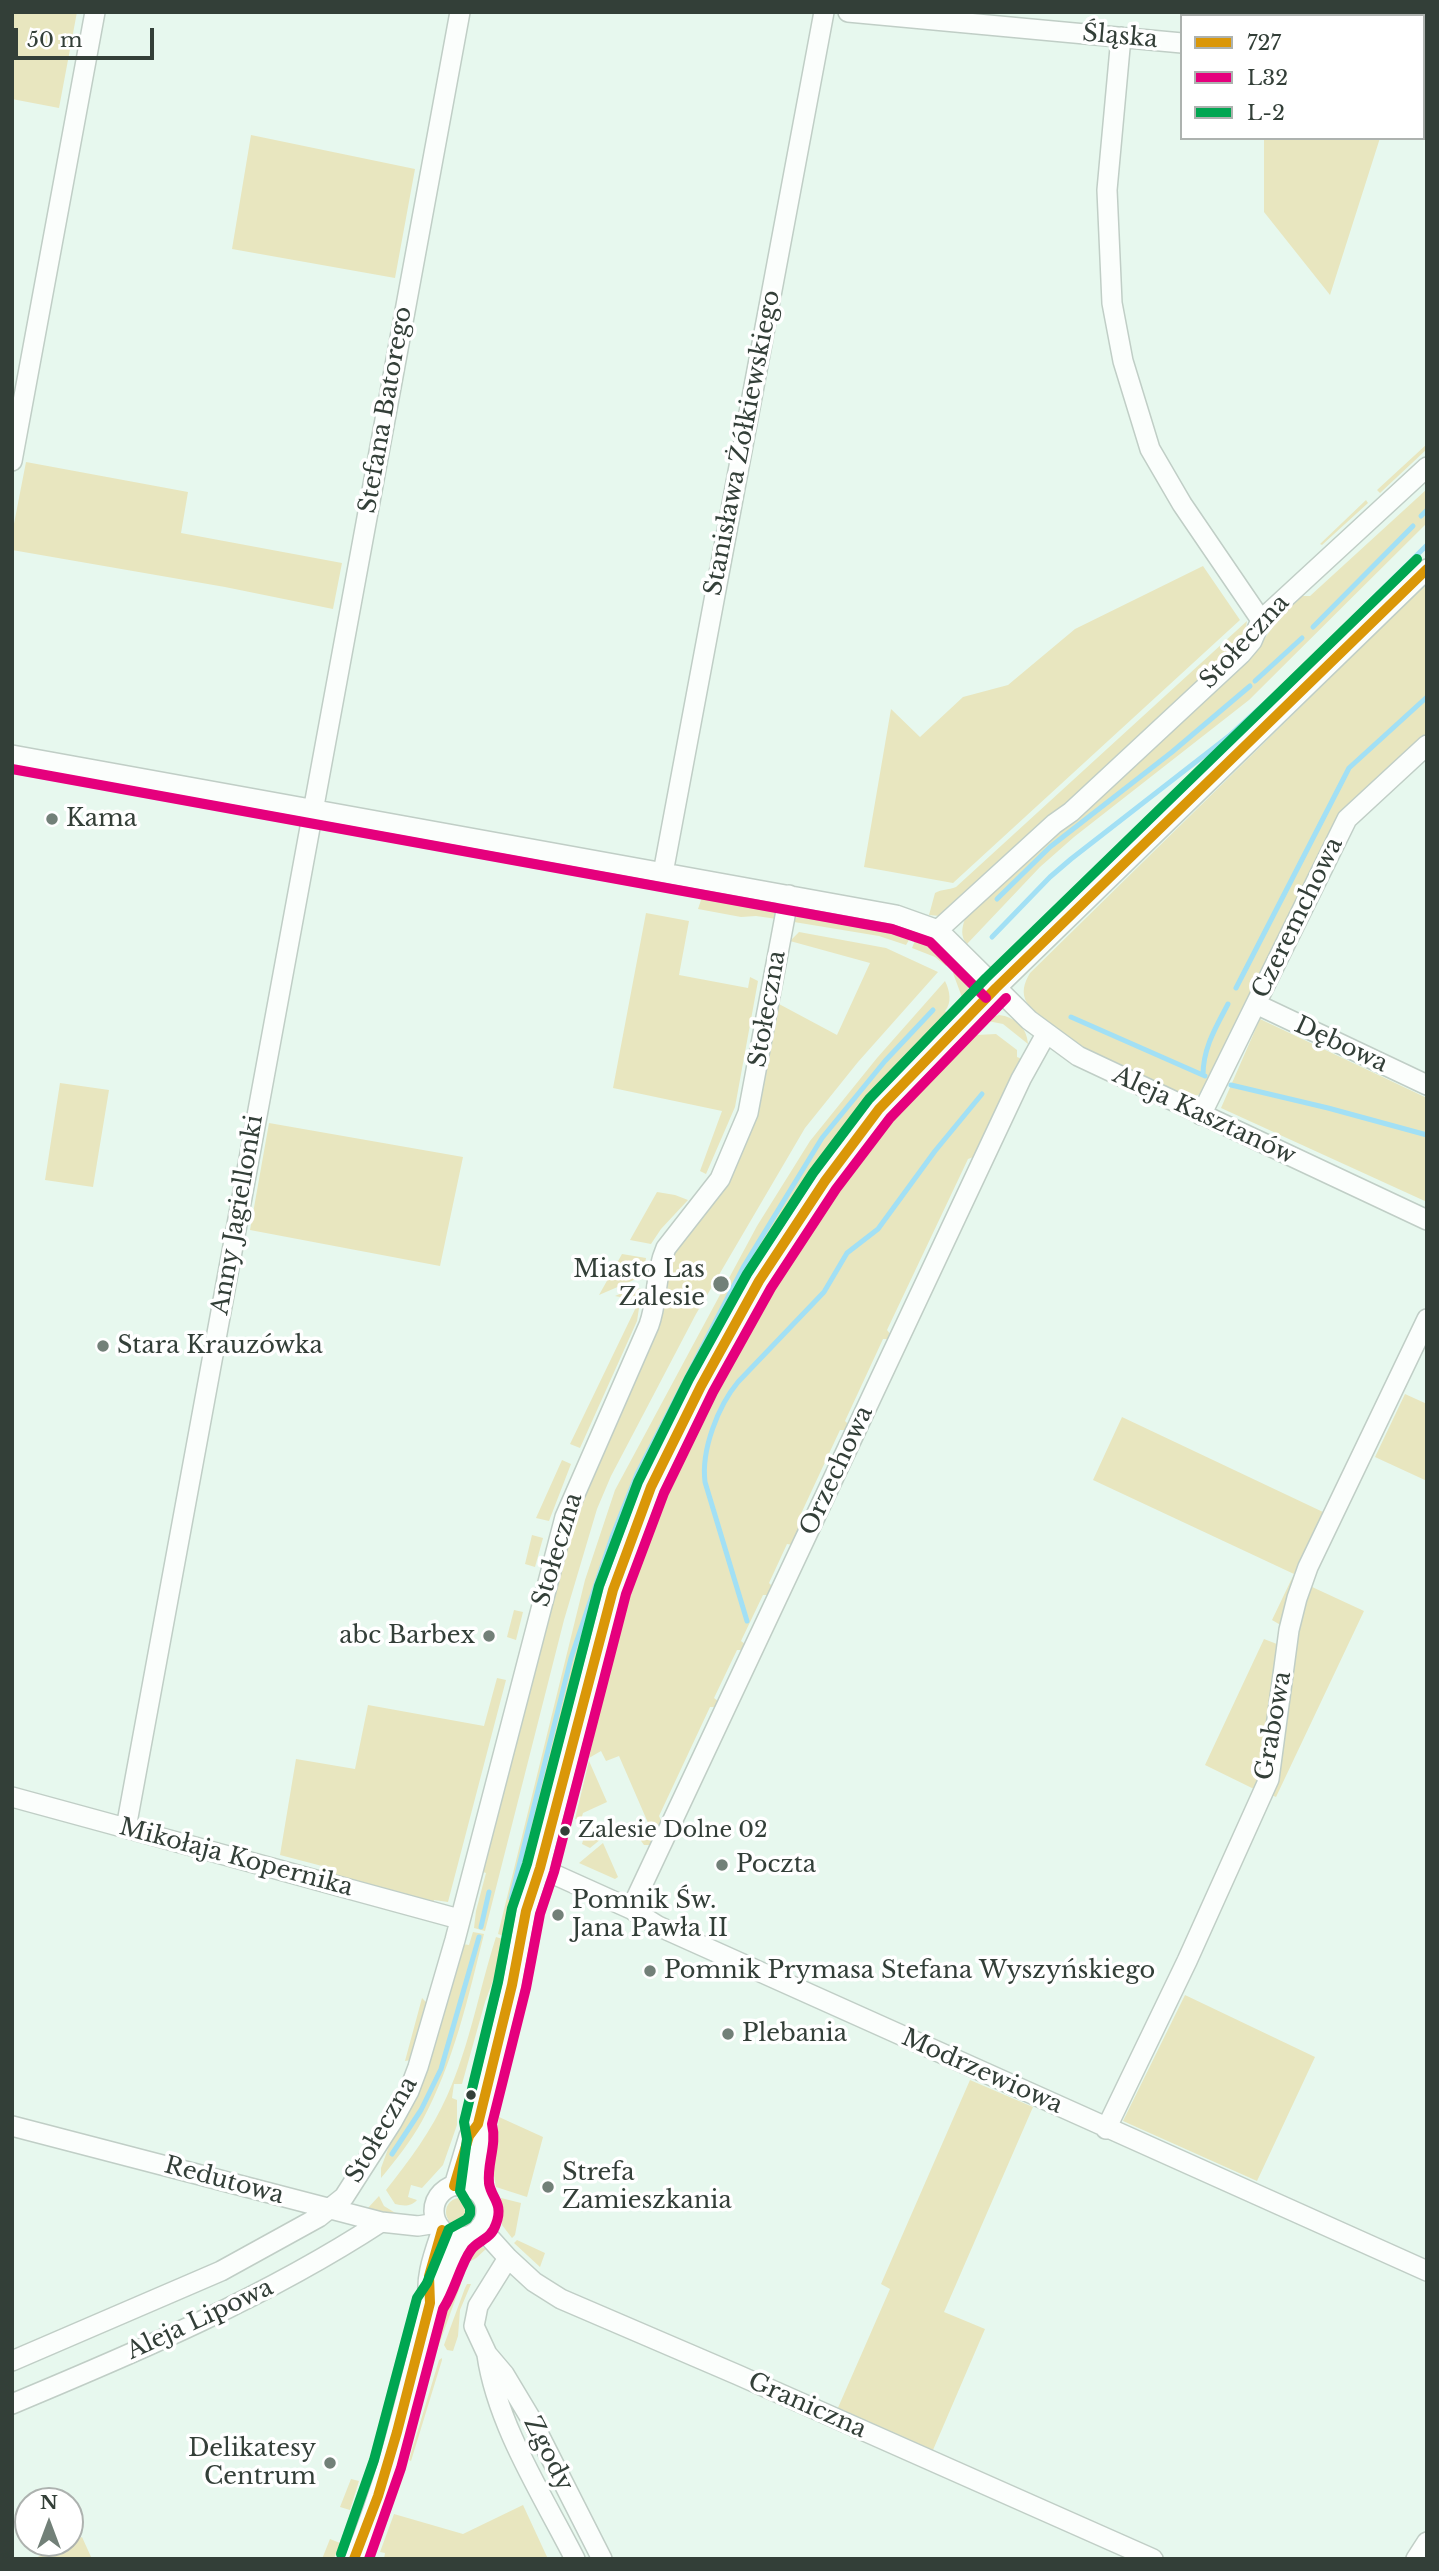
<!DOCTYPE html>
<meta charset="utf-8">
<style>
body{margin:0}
#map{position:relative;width:1439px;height:2571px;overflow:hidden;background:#e7f8ee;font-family:"Libre Baskerville",serif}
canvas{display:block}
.frame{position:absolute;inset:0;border:14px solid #333f38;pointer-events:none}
.legend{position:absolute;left:1180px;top:14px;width:245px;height:126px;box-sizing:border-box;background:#fff;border:2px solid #adb2af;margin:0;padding:9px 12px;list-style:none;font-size:21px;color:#333f38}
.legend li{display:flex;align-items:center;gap:14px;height:35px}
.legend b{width:35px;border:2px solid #adb2af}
.north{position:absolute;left:14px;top:2487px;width:70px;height:70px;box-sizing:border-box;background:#fff;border:2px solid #adb2af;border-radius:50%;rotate:0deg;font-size:19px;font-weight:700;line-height:28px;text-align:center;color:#333f38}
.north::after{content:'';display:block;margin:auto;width:24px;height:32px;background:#728078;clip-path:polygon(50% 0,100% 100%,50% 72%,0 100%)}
.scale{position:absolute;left:14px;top:28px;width:140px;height:32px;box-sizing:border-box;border:4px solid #333f38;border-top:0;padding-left:9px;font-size:21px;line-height:24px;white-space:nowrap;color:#333f38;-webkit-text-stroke:5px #fff;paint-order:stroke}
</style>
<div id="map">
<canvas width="1439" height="2571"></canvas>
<div class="frame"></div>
<ul class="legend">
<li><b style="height:9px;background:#da9708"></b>727</li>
<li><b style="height:9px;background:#e5007d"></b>L32</li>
<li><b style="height:9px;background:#00a651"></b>L-2</li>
</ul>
<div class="north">N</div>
<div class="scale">50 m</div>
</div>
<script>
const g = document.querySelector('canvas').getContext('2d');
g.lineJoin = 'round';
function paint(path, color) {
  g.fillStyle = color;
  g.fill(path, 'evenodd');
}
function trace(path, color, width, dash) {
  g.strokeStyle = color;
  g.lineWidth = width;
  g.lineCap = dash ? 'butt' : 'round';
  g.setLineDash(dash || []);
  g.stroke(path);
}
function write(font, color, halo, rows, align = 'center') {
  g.font = font + ' "Libre Baskerville",serif';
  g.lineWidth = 7;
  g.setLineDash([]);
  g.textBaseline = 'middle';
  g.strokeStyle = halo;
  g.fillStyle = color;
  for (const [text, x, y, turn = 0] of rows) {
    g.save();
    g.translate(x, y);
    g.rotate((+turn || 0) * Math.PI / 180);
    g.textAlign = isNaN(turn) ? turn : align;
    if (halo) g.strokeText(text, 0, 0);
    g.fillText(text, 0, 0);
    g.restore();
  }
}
paint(new Path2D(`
 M12 12H77L59 108 12 99Z
 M251 135 415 169 395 278 232 249Z
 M1264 138H1380L1330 295 1264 212Z
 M1427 444V449L1380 493 1377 490Z
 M26 462 188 492 181 533 342 563 333 609 225 587 12 550V534Z
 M1427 489V523L1249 700 1074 837 1040 867 967 944C960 937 962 927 965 919L1256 650 1286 609 1299 596H1310Z
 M1366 500 1368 503 1322 545 1320 544Z
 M1203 566 1240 620 953 883 864 867 891 709 920 737 963 697 1008 685 1075 629Z
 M1427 583V737L1341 815 1203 1093 1190 1098C1139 1075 1084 1057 1042 1019 1036 1014 1030 1010 1027 1003 1021 993 1024 983 1030 973Z
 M1247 621 1245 633 1239 643 1071 801 940 916 929 915 935 893C942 889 948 890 956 887Z
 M704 891 771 903 776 910 777 919 756 916 741 917 698 909Z
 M810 910 911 929 909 933 912 935 906 945 879 936 794 922 799 912Z
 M646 913 689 921 679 975 748 988 750 977 758 981 735 1107 706 1174 700 1171 722 1111 613 1088Z
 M799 932 886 948 938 972 858 1062 805 1128 696 1314 611 1476 597 1509 564 1620 485 1931 474 1928 476 1911 486 1873 480 1871 564 1548 668 1262 688 1230 717 1200 729 1179 762 1091 779 1004 837 1035 870 963 790 941Z
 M922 933 939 943 954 958 946 966 935 957 912 948 916 938 919 939Z
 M960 965C971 975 971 988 963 1000L953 973Z
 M945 981C950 991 952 1003 945 1011L949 1015 893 1070 837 1135 810 1171 770 1248 712 1348 710 1347 652 1462 600 1593 563 1721 544 1812 517 1903H510L504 1936 498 1934 585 1580 615 1490 757 1226 810 1141 877 1058Z
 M999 1015C1015 1017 1027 1027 1028 1044L1003 1024 983 1020Z
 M1260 1019 1427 1098V1202L1221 1108Z
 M996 1034 1017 1050V1057L1022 1059 976 1156 968 1159 887 1330 891 1335 889 1339H883L845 1421 849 1425 846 1430H840L799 1518 803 1521 793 1545 787 1544 769 1583 773 1587 768 1595H763L741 1641 745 1644 743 1650H737L714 1698 718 1701 716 1707H710L659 1816 663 1825 652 1845H644L639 1838 652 1832 619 1756 606 1761 601 1751 589 1758 594 1736 591 1735C601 1692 608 1648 620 1605 645 1518 688 1437 731 1358L729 1356C775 1273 824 1194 884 1122 910 1091 939 1064 968 1035L972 1038 976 1035Z
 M60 1083 109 1090 93 1187 45 1180Z
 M269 1123 463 1157 440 1266 250 1230Z
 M657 1192 675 1195 688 1200 661 1229 651 1244 630 1240Z
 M622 1254 646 1258 643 1276 599 1295Z
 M634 1288 642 1289 637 1321 580 1448 570 1444 639 1301 615 1296Z
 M1405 1394 1427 1404V1481L1375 1457Z
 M1122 1417 1323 1512 1294 1574 1299 1576 1284 1627 1272 1620 1294 1574 1093 1480Z
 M562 1460 571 1464 549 1521 536 1518Z
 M532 1535 543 1538 535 1567 525 1564Z
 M1310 1586 1364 1611 1276 1797 1269 1794 1300 1618Z
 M514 1610 523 1612 516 1640 507 1637Z
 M1264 1639 1282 1646 1267 1758 1256 1790 1205 1765Z
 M497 1678 506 1680 448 1902 434 1900 432 1906 320 1877 322 1866 280 1855 296 1759 355 1769 368 1705 484 1726Z
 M589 1761 607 1802 583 1813 581 1820 575 1819Z
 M592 1817 601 1839 590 1848 582 1844 589 1819Z
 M603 1843 618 1877 615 1879 579 1863Z
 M473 1932 484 1934C468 1998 454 2062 422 2121 411 2141 396 2160 381 2178V2168L463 1944 469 1945Z
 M496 1937 503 1939 497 1970 485 2002 462 2084H454L452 2098 457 2100V2125L443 2165 422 2188 411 2185 408 2197 417 2200C411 2207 403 2206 395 2204L386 2190C409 2161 432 2130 447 2096 470 2045 479 1990 496 1937Z
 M1185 1995 1315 2057 1257 2181 1123 2121Z
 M422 1998 427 2003 411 2060 405 2061Z
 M970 2080 1033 2107 944 2312 985 2329 933 2450 837 2410 890 2289 881 2284Z
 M499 2117 543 2137 527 2197 496 2187 493 2170Z
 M379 2196 384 2206 397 2214 367 2209Z
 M501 2198 521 2203 515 2235 512 2238 502 2225Z
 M446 2212a14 14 0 1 1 28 0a14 14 0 1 1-28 0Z
 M517 2240 545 2253 540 2267 514 2243Z
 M480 2246 486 2249C477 2257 472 2265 459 2260L467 2249Z
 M423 2267 407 2353 400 2354Z
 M453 2276 459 2279 461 2284 421 2394 414 2392 432 2333Z
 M471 2284 460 2310 458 2336 453 2351 447 2350 444 2345 465 2288 467 2284Z
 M442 2358V2360L411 2461 409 2460 439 2360Z
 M351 2479 359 2481 350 2510 340 2507Z
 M523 2505 548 2559H384L385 2553 380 2552 394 2514 463 2534Z
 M82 2537 92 2559H33Z
 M330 2539 340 2543 334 2559H322Z`), '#e8e6bf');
trace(new Path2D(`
 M1421 516 1427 510
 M1313 627 1413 526
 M1255 681 1302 638
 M997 899 1050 847 1172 752 1250 686
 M992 937 1050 877 1071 859 1229 736 1301 670 1427 545
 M1236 988 1349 768 1427 697
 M1071 1017 1205 1076
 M1203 1075C1203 1048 1216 1027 1228 1004
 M1231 1085 1328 1108 1427 1135
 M747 1621 705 1482C701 1450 718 1406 738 1382L824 1292 847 1253 878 1229 935 1151 982 1094
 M511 1898 571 1658 612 1537 637 1474 744 1266 822 1138 885 1061 933 1010
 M481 1927 489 1892
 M392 2154 421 2110 441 2069 479 1937`), '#a2e0f5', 5);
const minor = new Path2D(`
 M848 12 1182 43
 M1121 37 1107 190 1112 303 1123 361 1150 449 1182 504 1261 620
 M1423 80 1427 81
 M12 461 95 12
 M12 755 896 915 938 930 1029 1020 1078 1056 1427 1220
 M663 873 824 12
 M938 930 1054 824 1071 812 1241 654 1252 641 1261 620 1427 467
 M1256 1004 1427 1085
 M1201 1115 1347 819 1427 745
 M12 1797 459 1919
 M126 1828 460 12
 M540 1868 631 1909 658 1926 1427 2271
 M631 1909 1021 1079 1046 1034
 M12 2126 381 2222 418 2226 437 2223
 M1106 2129 1187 1961 1269 1779 1289 1630 1297 1598 1308 1567 1427 1319
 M434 2211a26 26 0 1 1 52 0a26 26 0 1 1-52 0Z
 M454 2186 469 2136 477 2125
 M474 2190 481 2138 478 2124 512 1985 526 1911 540 1868 613 1590 651 1487 701 1386 759 1281 825 1181 879 1109 996 988 1427 569
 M480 2227 508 2258 534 2282 561 2299 738 2375 1153 2559
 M508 2258 478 2306 474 2326 487 2354 504 2374 531 2419 602 2559
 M430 2302 439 2290 461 2237
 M487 2355C497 2425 543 2496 575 2559
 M12 2361 221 2271 319 2217 344 2197 392 2122 409 2091 418 2067 455 1940 565 1517 649 1325C658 1300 655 1273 666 1248L720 1179 748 1113 789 895
 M12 2404C139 2351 266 2297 381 2222
 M354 2559C389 2477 408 2388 430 2303 423 2281 435 2251 442 2230
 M1416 2559 1427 2542`);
trace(minor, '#c0cec6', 22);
trace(minor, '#fbfefc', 19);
trace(new Path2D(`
 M454 2186 469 2136 478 2124 512 1985 526 1911 540 1868 613 1590 651 1487 701 1386 759 1281 825 1181 879 1109 996 988 1427 569
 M354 2559 378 2496 397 2432 430 2303 429 2276 442 2230`), '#da9708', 10);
trace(new Path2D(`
 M12 769 892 929 930 942 986 998
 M369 2559 401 2468 443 2309C455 2291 460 2265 471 2250 478 2240 491 2240 496 2224 504 2203 491 2198 489 2183 487 2163 497 2145 492 2124L526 1988 540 1914 554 1872 626 1594 664 1493 713 1392 771 1288 836 1189 890 1118 1006 998`), '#e5007d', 10);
trace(new Path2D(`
 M341 2554 374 2460 417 2298 427 2283 449 2229 467 2219 470 2214V2208L460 2191 467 2139 464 2122 498 1982 512 1908 527 1864 599 1586 638 1482 689 1379 747 1274 813 1173 869 1099 986 978 1417 559`), '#00a651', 10);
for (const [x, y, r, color] of [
 [52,819,7,"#728078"],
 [721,1284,9,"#728078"],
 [103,1346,7,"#728078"],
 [489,1636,7,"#728078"],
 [565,1831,6,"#333f38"],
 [722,1865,7,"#728078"],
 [558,1915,7,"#728078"],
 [650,1971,7,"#728078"],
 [728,2034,7,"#728078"],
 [471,2095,6,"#333f38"],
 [548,2187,7,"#728078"],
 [330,2463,7,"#728078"]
]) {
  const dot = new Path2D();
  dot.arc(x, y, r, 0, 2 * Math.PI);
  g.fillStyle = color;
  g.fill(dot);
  trace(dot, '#fff', 2.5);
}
write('22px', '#333f38', '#fff', [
 ["Zalesie Dolne 02",578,1831]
], 'left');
write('24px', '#333f38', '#fff', [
 ["Śląska",1120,37,5],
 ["Stefana Batorego",386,410,-80],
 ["Stanisława Żółkiewskiego",743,443,-79],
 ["Stołeczna",1245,642,-47],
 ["Czeremchowa",1298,918,-64],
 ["Stołeczna",768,1009,-80],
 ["Dębowa",1341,1045,25],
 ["Aleja Kasztanów",1204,1116,25],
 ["Anny Jagiellonki",238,1215,-80],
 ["Orzechowa",837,1471,-65],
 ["Stołeczna",558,1550,-73],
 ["Grabowa",1274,1726,-80],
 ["Mikołaja Kopernika",236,1858,15],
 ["Modrzewiowa",982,2072,24],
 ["Stołeczna",382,2130,-60],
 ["Redutowa",224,2181,15],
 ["Aleja Lipowa",200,2320,-25],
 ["Graniczna",807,2406,24],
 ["Zgody",548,2454,63]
]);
write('24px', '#333f38', '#fff', [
 ["Kama",66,819],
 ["Miasto Las",705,1270,"right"],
 ["Zalesie",705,1298,"right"],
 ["Stara Krauzówka",117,1346],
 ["abc Barbex",475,1636,"right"],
 ["Poczta",736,1865],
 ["Pomnik Św.",572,1901],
 ["Jana Pawła II",572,1929],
 ["Pomnik Prymasa Stefana Wyszyńskiego",664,1971],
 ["Plebania",742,2034],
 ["Strefa",562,2173],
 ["Zamieszkania",562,2201],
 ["Delikatesy",316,2449,"right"],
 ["Centrum",316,2477,"right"]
], 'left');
</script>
